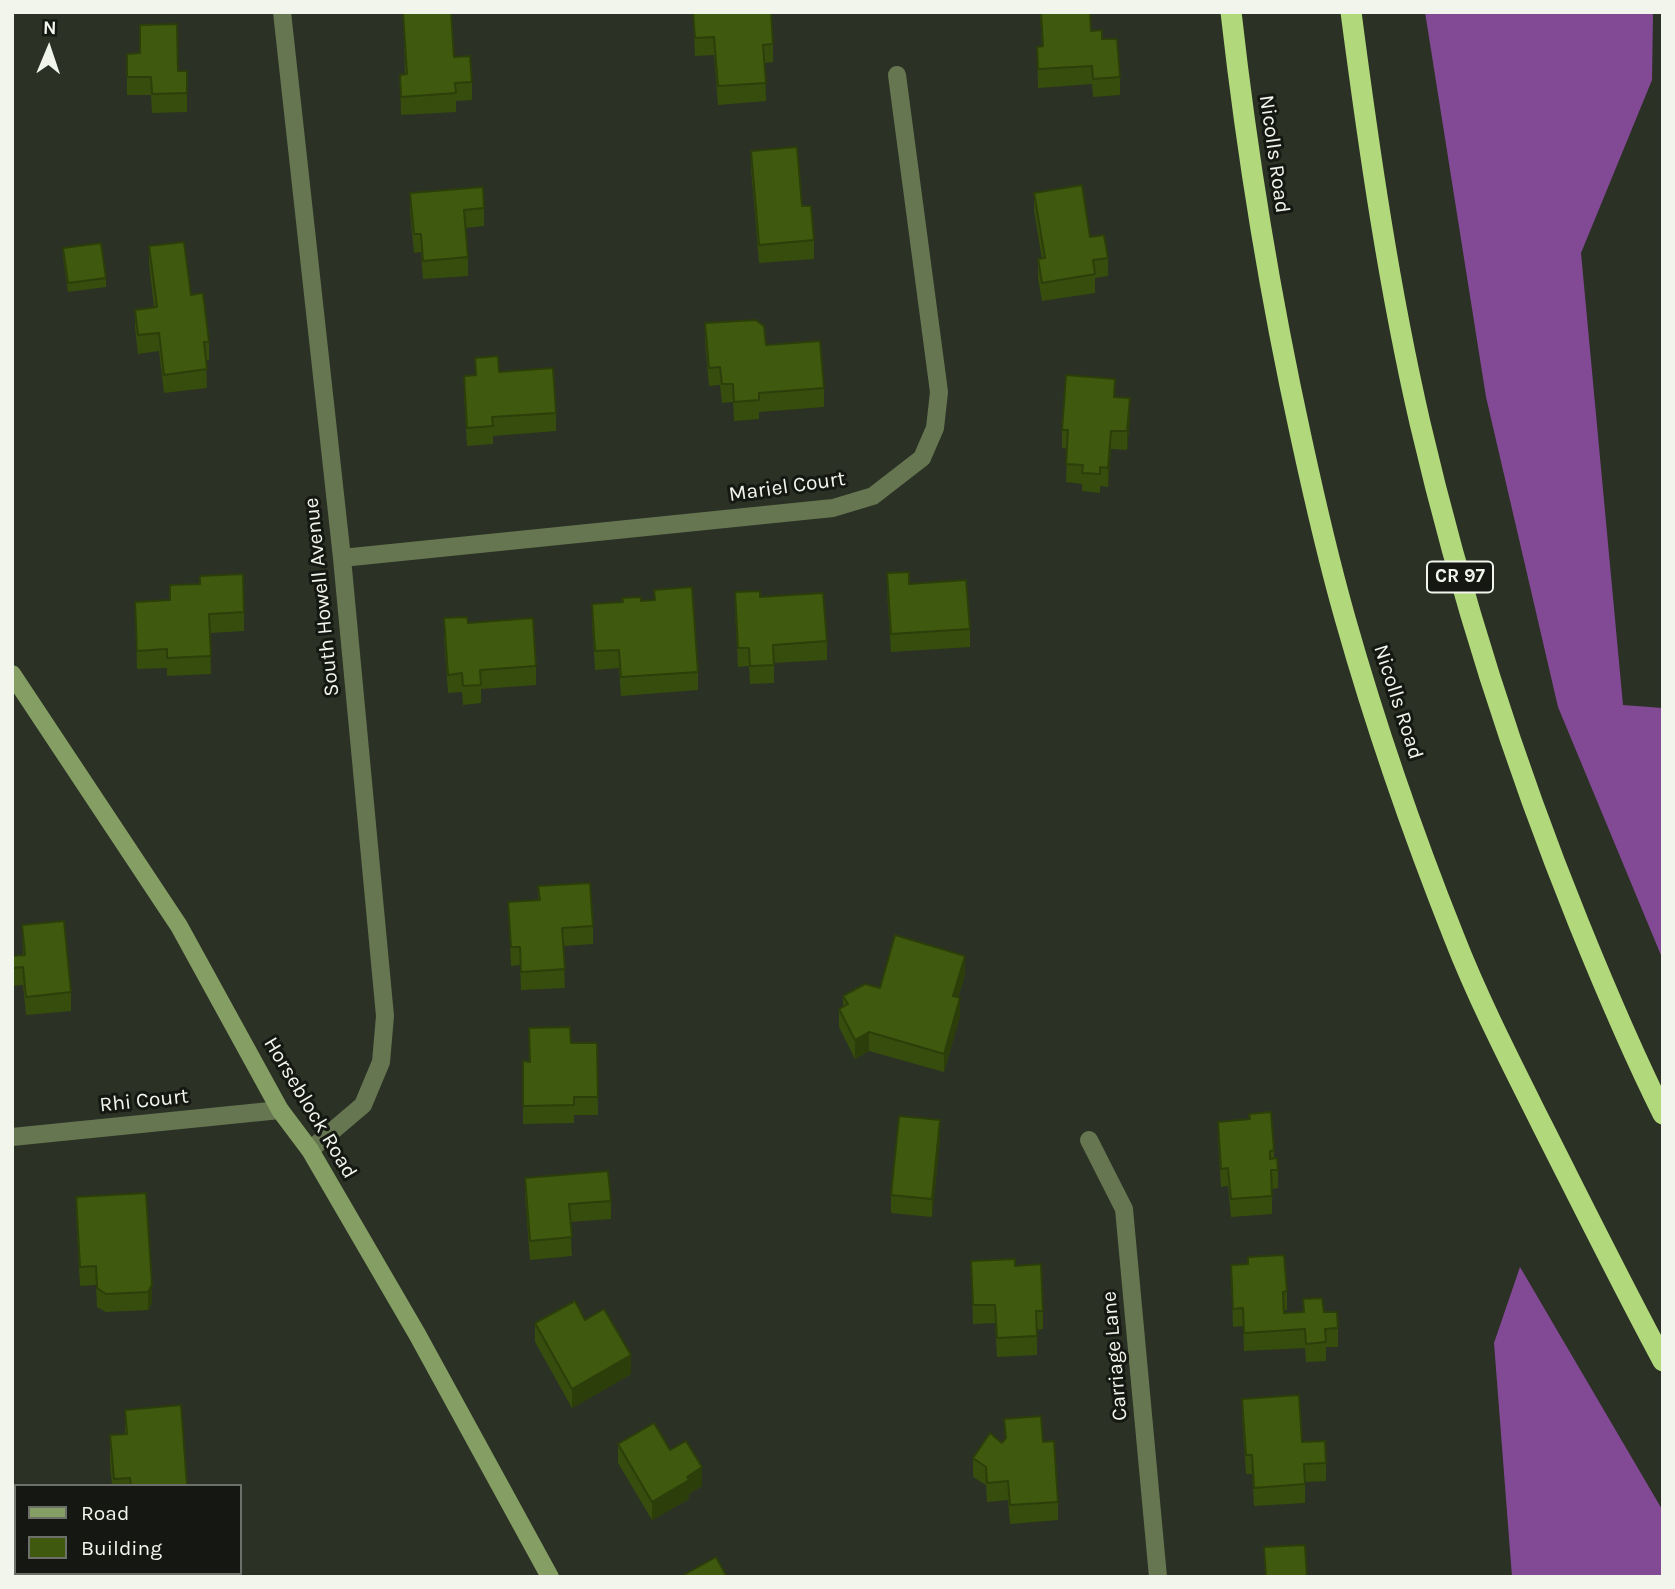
<!DOCTYPE html>
<style>
body{margin:0}
#map{position:relative;width:1675px;height:1589px;overflow:hidden;background:#2b3124;font-family:Karla,sans-serif}
canvas{display:block}
.frame{position:absolute;inset:0;border:14px solid #f1f5ec;pointer-events:none}
.legend{position:absolute;left:14px;top:1484px;width:228px;height:91px;box-sizing:border-box;background:#151812;border:2px solid #6d7069;margin:0;padding:9px 12px;list-style:none;font-size:21px;color:#f1f5ec}
.legend li{display:flex;align-items:center;gap:14px;height:35px}
.legend b{width:35px;border:2px solid #6d7069}
.north{position:absolute;left:14px;top:14px;width:70px;height:70px;-webkit-text-stroke:5px #151812;paint-order:stroke;rotate:2deg;font-size:19px;font-weight:700;line-height:28px;text-align:center;color:#f1f5ec}
.north::after{content:'';display:block;margin:auto;width:24px;height:32px;background:#f1f5ec;clip-path:polygon(50% 0,100% 100%,50% 72%,0 100%)}
</style>
<div id="map">
<canvas width="1675" height="1589"></canvas>
<div class="frame"></div>
<ul class="legend">
<li><b style="height:9px;background:#849e63"></b>Road</li>
<li><b style="height:19px;background:#3f590f"></b>Building</li>
</ul>
<div class="north">N</div>
</div>
<script>
const g = document.querySelector('canvas').getContext('2d');
g.lineJoin = 'round';
function paint(path, color) {
  g.fillStyle = color;
  g.fill(path, 'evenodd');
}
function trace(path, color, width, dash) {
  g.strokeStyle = color;
  g.lineWidth = width;
  g.lineCap = dash ? 'butt' : 'round';
  g.setLineDash(dash || []);
  g.stroke(path);
}
function write(font, color, halo, rows, align = 'center') {
  g.font = font + ' Karla,sans-serif';
  g.lineWidth = 6;
  g.setLineDash([]);
  g.textBaseline = 'middle';
  g.strokeStyle = halo;
  g.fillStyle = color;
  for (const [text, x, y, turn = 0] of rows) {
    g.save();
    g.translate(x, y);
    g.rotate((+turn || 0) * Math.PI / 180);
    g.textAlign = isNaN(turn) ? turn : align;
    if (halo) g.strokeText(text, 0, 0);
    g.fillText(text, 0, 0);
    g.restore();
  }
}
paint(new Path2D(`
 M1425 12H1653L1652 80 1581 253 1623 705 1663 708V960L1558 707 1486 397Z
 M1520 1267 1663 1511V1577H1512L1494 1343Z`), '#824a94');
trace(new Path2D(`
 M282 12 342 558 385 1016 381 1062 363 1105 310 1150
 M342 558 833 508 873 496 922 458 935 428 939 392 897 75
 M12 1137 280 1110
 M1089 1140 1124 1209 1158 1577`), '#667651', 18);
trace(new Path2D(`
 M12 674 179 926 280 1110 310 1150 417 1334 550 1577`), '#849e63', 18);
trace(new Path2D(`
 M1231 12C1247 155 1270 296 1301 437 1314 497 1328 558 1345 618 1375 724 1413 834 1454 937 1479 1001 1511 1063 1542 1125 1582 1204 1621 1283 1663 1361
 M1351 12C1369 150 1389 288 1420 423 1460 594 1513 761 1579 924 1605 988 1632 1052 1663 1114`), '#b1d87b', 21);
paint(new Path2D(`
 M403 12 454 57 472 82V100L456 101V112L401 115 400 75 405 74Z
 M693 12 773 44V62L765 63 766 101 718 105 714 55 695 56Z
 M1040 12H1090L1091 31 1102 39 1120 77V95L1093 97 1092 84 1038 88 1037 47 1042 46Z
 M127 54 178 71 187 93V112L152 113 151 95H127Z
 M751 151 802 206 814 240V259L759 263 751 169Z
 M410 193 484 208V226L465 228 468 257V276L423 279 421 252 414 253 410 212Z
 M1034 193 1090 237 1108 258V276L1095 278V293L1042 301 1038 278V259H1042L1034 211Z
 M149 246 209 342V360H206L207 388 164 393 159 351 138 354 135 328V310L154 307 149 264Z
 M63 248 106 278V287L68 292 63 257Z
 M705 323 766 345 824 388V407L759 412V419L734 421 733 402 722 403 720 385 709 386 705 342Z
 M475 358 499 372 556 413V431L493 436V444L467 446 464 394V376L475 375Z
 M1115 397 1130 417 1127 450 1111 449 1108 487 1100 486V493L1082 491V484L1066 482 1067 449 1062 448V430Z
 M887 573 909 584 970 629V647L891 652 887 592Z
 M170 585 244 612V631L210 633 211 674 167 676V668L137 669 135 602 170 600Z
 M735 592 760 597 827 641V660L774 663V683L750 684 749 666 738 667 735 610Z
 M641 601 698 672V690L621 696 619 668 595 670 592 623V604Z
 M444 618 468 623 536 666V685L481 689V703L463 705 462 692 448 693 444 637Z
 M538 886 593 926V944L563 946 565 988 521 990 520 965 511 966 508 902 538 900Z
 M22 925 71 992V1011L26 1015 23 985 12 986V956L23 955Z
 M965 974 958 998 960 1016 944 1072 869 1051 855 1059 839 1027V1009L843 1007V996L880 988Z
 M571 1043H597L598 1115H574V1123L523 1124V1061L529 1062Z
 M1249 1114 1274 1150V1158L1278 1170V1188L1272 1189V1214L1231 1217 1228 1186 1221 1187 1218 1140V1122L1249 1119Z
 M940 1139 932 1217 891 1213V1195Z
 M525 1178 611 1201V1219L570 1222 572 1256 530 1260 525 1196Z
 M146 1193 152 1303 148 1310 106 1312 97 1307 96 1285 80 1286 76 1215V1197Z
 M1248 1257 1287 1291V1310H1284V1313L1303 1312V1299L1324 1312 1338 1328V1347H1326V1361L1306 1362 1305 1348 1244 1351 1243 1326 1233 1327 1231 1265 1248 1264Z
 M971 1261 1015 1266 1043 1311V1329L1037 1330V1355L997 1357 995 1323 973 1324Z
 M585 1320 631 1374 572 1408 535 1342V1323Z
 M1242 1399 1302 1442 1326 1463V1481L1305 1482V1503L1254 1506 1252 1474H1246L1242 1417Z
 M125 1410 187 1486H112L110 1462V1435L125 1434Z
 M1004 1419 1043 1442 1058 1502V1520L1010 1524 1008 1500 987 1502 986 1485 973 1477V1458L1002 1443 1005 1440Z
 M618 1444 670 1450 702 1486 689 1494V1499L652 1520 618 1463Z
 M59 1573H80L60 1576Z`), '#364d0d');
paint(new Path2D(`
 M1130 398V417L1127 450V431Z
 M1111 431V449L1108 487V468Z
 M965 956V974L953 1015V996Z
 M960 998V1016L944 1072V1054Z
 M869 1032V1051L855 1059V1040Z
 M940 1120V1139L932 1217V1199Z
 M152 1285V1303L148 1310V1292Z
 M631 1355V1374L572 1408V1389Z
 M702 1467V1486L689 1494V1499L652 1520V1502L687 1477Z`), '#2c3e0a');
const building = new Path2D(`
 M403 12H451L454 57 470 56 472 82 455 83 456 93 401 97 400 75 407 74Z
 M693 12H771L773 44 763 45 766 83 718 86 714 37 695 38Z
 M1041 12H1090L1091 31 1102 30V39H1117L1120 77 1093 79 1092 66 1038 69 1037 47 1043 46Z
 M177 24 178 71H187V93L152 94 151 77H127V54L140 53V25Z
 M797 147 802 206H811L814 240 759 245 751 151Z
 M1082 185 1090 237 1104 235 1108 258 1093 260 1095 274 1042 283 1038 259 1045 258 1034 193Z
 M483 187 484 208 464 210 468 257 423 261 421 234H414L410 193Z
 M184 242 191 295 203 293 209 342H204L207 369 164 375 159 333 138 335 135 310 157 307 149 246Z
 M101 243 106 278 68 283 63 248Z
 M756 320 764 326 766 345 820 341 824 388 759 393V400L734 402 733 384H722L720 367 709 368 705 323Z
 M498 356 499 372 553 368 556 413 492 417 493 426 467 428 464 376 476 375 475 358Z
 M1066 375 1115 379 1114 397 1130 398 1127 431H1111L1108 468 1100 467V474L1082 473 1083 465 1066 464 1068 430H1062Z
 M909 572V584L966 580 970 629 891 634 887 573Z
 M243 574 244 612 209 614 211 656 167 658V649L137 651 135 602 170 600V585L200 584V576Z
 M692 587 698 672 621 677 619 650 595 651 592 604 623 602 622 598 641 597V601L655 600 654 590Z
 M760 591V597L823 593 827 641 773 645 774 665 750 666 749 648H738L735 592Z
 M467 617 468 623 533 618 536 666 480 670 481 685 463 686 462 673 448 675 444 618Z
 M590 883 593 926 562 928 565 969 521 972 520 947H511L508 902 540 900 538 886Z
 M64 921 71 992 26 997 23 967 12 968V956L25 955 22 925Z
 M895 935 965 956 953 996 960 998 944 1054 869 1032 855 1040 839 1009 848 1004 843 996 865 984 880 988Z
 M570 1027 571 1043H597L598 1097H574V1105L523 1106V1061L530 1062 529 1028Z
 M1271 1112 1274 1150 1270 1151V1159L1277 1158 1278 1170H1271L1272 1196 1231 1199 1228 1168 1221 1169 1218 1122 1250 1119 1249 1114Z
 M899 1116 940 1120 932 1199 891 1195Z
 M608 1171 611 1201 569 1204 572 1237 530 1241 525 1178Z
 M146 1193 152 1285 148 1292 106 1294 97 1288 96 1266 80 1267 76 1197Z
 M1284 1255 1287 1291 1283 1292 1284 1313 1304 1312 1303 1299 1322 1298 1324 1312H1337L1338 1328 1325 1329 1326 1342 1306 1344 1305 1329 1244 1333 1243 1308 1233 1309 1231 1265 1248 1264V1257Z
 M1015 1259V1266L1041 1264 1043 1311H1036L1037 1336 997 1338 995 1305H973L971 1261Z
 M575 1301 585 1320 604 1309 631 1355 572 1389 535 1323Z
 M1299 1395 1302 1442 1325 1441 1326 1463 1304 1464 1305 1484 1254 1488 1252 1455H1246L1242 1399Z
 M181 1405 187 1486H131L130 1478 114 1479 110 1435 127 1434 125 1410Z
 M1041 1416 1043 1442 1054 1441 1058 1502 1010 1505 1008 1481 987 1483 986 1467 973 1458 990 1433 1002 1443 1006 1438 1004 1419Z
 M654 1423 670 1450 686 1441 702 1467 687 1477 689 1480 652 1502 618 1444Z
 M1305 1545 1307 1577H1266L1264 1547Z
 M716 1557 727 1577H680Z`);
paint(building, '#3f590f');
trace(building, '#2c3e0a', 2);
for (const [x, y, w] of [
 [1460,577,66]
]) {
  const box = new Path2D();
  box.roundRect(x - w / 2, y - 15.5, w, 31, 5);
  g.fillStyle = '#151812';
  g.fill(box);
  trace(box, '#f1f5ec', 2);
}
write('bold 19px', '#f1f5ec', null, [
 ["CR 97",1460,577]
]);
write('21px', '#f1f5ec', '#151812', [
 ["Nicolls Road",1274,154,82],
 ["Mariel Court",787,487,-8],
 ["South Howell Avenue",322,597,-96],
 ["Nicolls Road",1398,702,72],
 ["Rhi Court",144,1101,-6],
 ["Horseblock Road",310,1108,59],
 ["Carriage Lane",1115,1356,-95]
]);
</script>
